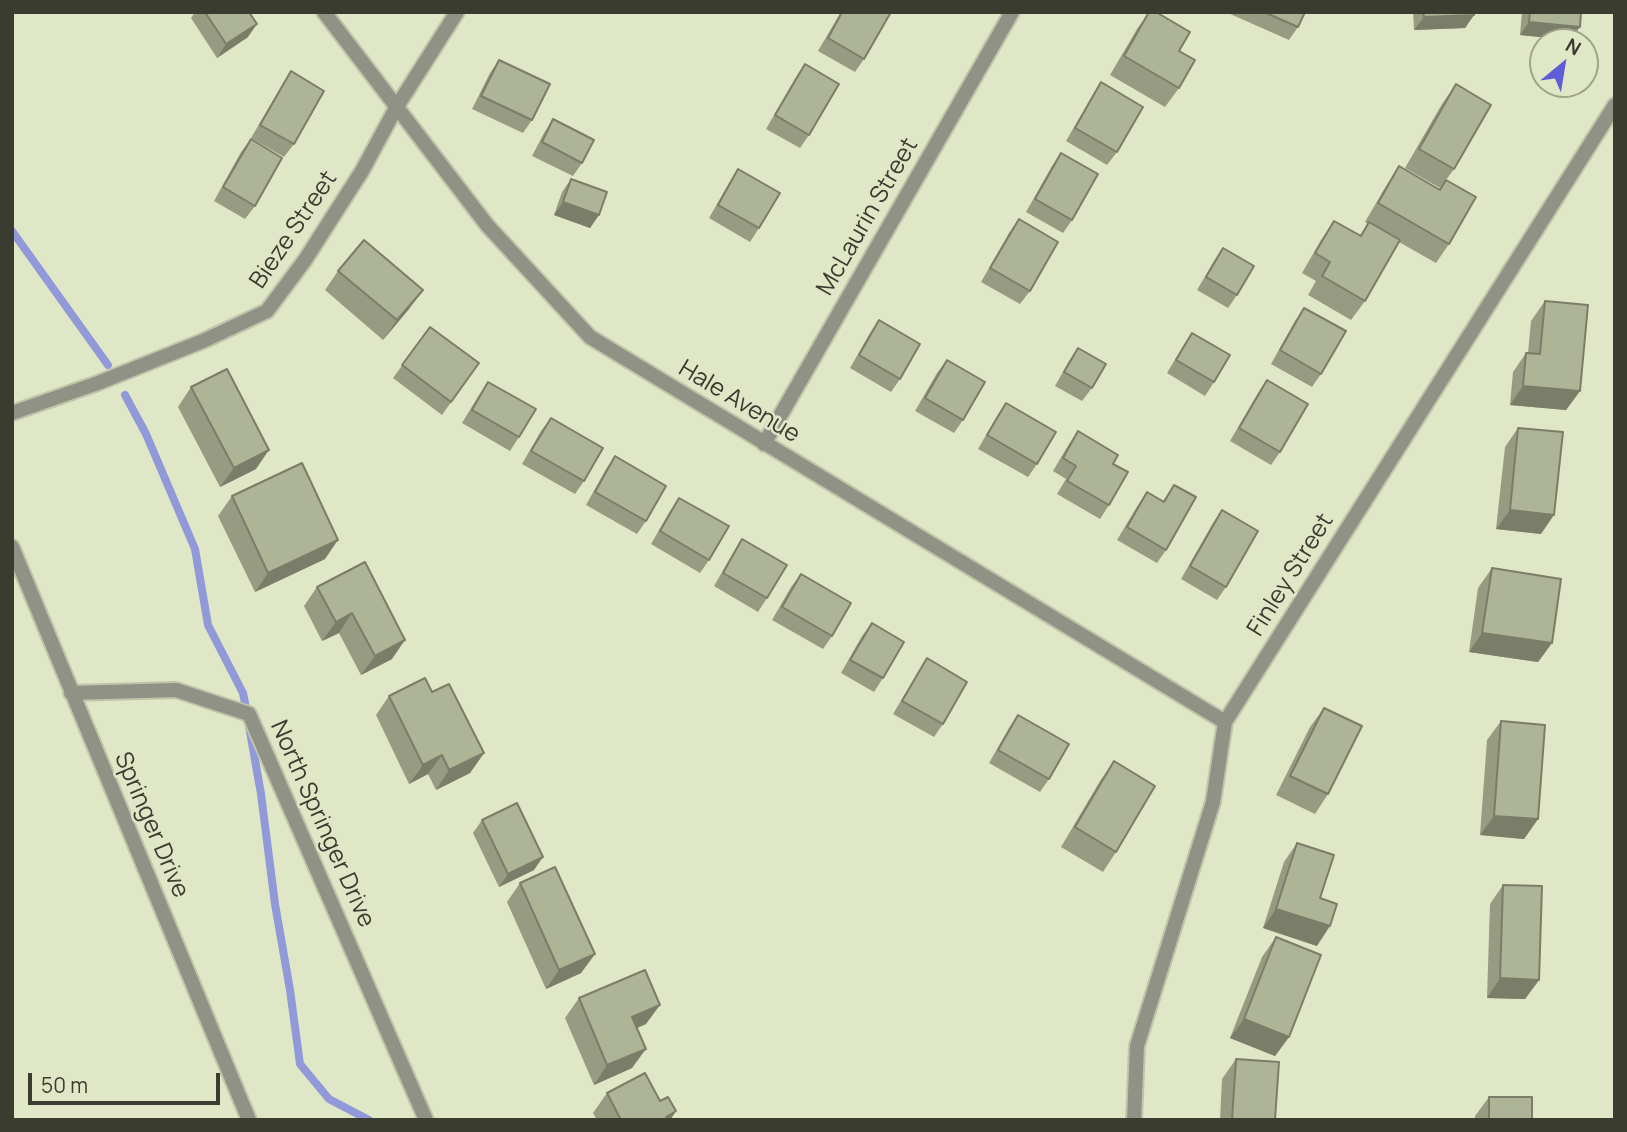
<!DOCTYPE html>
<style>
body{margin:0}
#map{position:relative;width:1627px;height:1132px;overflow:hidden;background:#e0e7c7;font-family:Manrope,sans-serif}
canvas{display:block}
.frame{position:absolute;inset:0;border:14px solid #3a3c30;pointer-events:none}
.north{position:absolute;left:1529px;top:28px;width:70px;height:70px;box-sizing:border-box;background:#e0e7c7;border:2px solid #9ea38b;border-radius:50%;rotate:30deg;font-size:19px;font-weight:700;line-height:28px;text-align:center;color:#3a3c30}
.north::after{content:'';display:block;margin:auto;width:24px;height:32px;background:#5d5ed6;clip-path:polygon(50% 0,100% 100%,50% 72%,0 100%)}
.scale{position:absolute;left:28px;top:1073px;width:192px;height:32px;box-sizing:border-box;border:4px solid #3a3c30;border-top:0;padding-left:9px;font-size:21px;line-height:24px;white-space:nowrap;color:#3a3c30;-webkit-text-stroke:5px #e0e7c7;paint-order:stroke}
</style>
<div id="map">
<canvas width="1627" height="1132"></canvas>
<div class="frame"></div>
<div class="north">N</div>
<div class="scale">50 m</div>
</div>
<script>
const g = document.querySelector('canvas').getContext('2d');
g.lineJoin = 'round';
function trace(path, color, width, dash) {
  g.strokeStyle = color;
  g.lineWidth = width;
  g.lineCap = dash ? 'butt' : 'round';
  g.setLineDash(dash || []);
  g.stroke(path);
}
function paint(path, color) {
  g.fillStyle = color;
  g.fill(path, 'evenodd');
}
function write(font, color, halo, rows, align = 'center') {
  g.font = font + ' Manrope,sans-serif';
  g.lineWidth = 5;
  g.setLineDash([]);
  g.textBaseline = 'middle';
  g.strokeStyle = halo;
  g.fillStyle = color;
  for (const [text, x, y, turn = 0] of rows) {
    g.save();
    g.translate(x, y);
    g.rotate((+turn || 0) * Math.PI / 180);
    g.textAlign = isNaN(turn) ? turn : align;
    if (halo) g.strokeText(text, 0, 0);
    g.fillText(text, 0, 0);
    g.restore();
  }
}
trace(new Path2D(`
 M12 231 108 365
 M125 395 146 434 195 549 208 625 243 693 247 713
 M249 726 261 794 275 904 290 990 300 1064 329 1099 369 1120`), '#9199d8', 8);
const street = new Path2D(`
 M324 12 487 225 590 337 1225 722
 M12 413 98 383 203 341 267 311 305 260 362 171 396 108 457 12
 M764 444 1012 12
 M12 547 249 1120
 M71 693 176 690 249 714 426 1120
 M1134 1120 1137 1046 1213 802 1225 722 1615 105`);
trace(street, '#bfc5a9', 18);
trace(street, '#8f9285', 14);
paint(new Path2D(`
 M195 12H249L248 37 217 58 191 18Z
 M841 12H891L864 59 855 72 818 51Z
 M1149 12 1179 51V88L1165 107 1110 75 1137 29Z
 M1229 12H1305L1298 27 1289 40 1228 13Z
 M1413 12H1474V15L1465 28 1414 30Z
 M1522 12H1581L1570 40 1520 35Z
 M499 60 532 120 523 133 472 109 490 73Z
 M805 64 809 135 800 148 766 129 796 77Z
 M291 71 294 144 284 157 251 138 282 85Z
 M1101 82 1117 152 1107 165 1066 141 1092 96Z
 M1456 84 1454 169 1440 188 1405 168 1442 104Z
 M553 119 582 163 573 176 532 156 544 133Z
 M251 139 255 206 245 219 214 201 241 152Z
 M1061 153 1072 220 1063 233 1026 212 1052 166Z
 M1399 166 1439 189 1446 180 1449 244 1436 263 1399 242 1365 301 1351 320 1308 295 1316 281 1302 273 1321 240 1334 221 1360 235 1368 224 1365 222 1386 186Z
 M738 169 759 228 750 242 709 218 729 183Z
 M571 179 599 215 590 228 554 215 562 192Z
 M1019 219 1030 291 1020 304 981 282 1009 233Z
 M1223 248 1237 295 1228 308 1197 290 1214 261Z
 M338 271 409 309 383 340 325 290Z
 M1545 301 1580 391 1566 410 1510 405 1513 372 1526 353H1528L1531 321Z
 M1304 308 1321 374 1312 387 1271 364 1295 321Z
 M879 320 900 379 891 392 850 368 870 333Z
 M430 327 479 363 442 415 393 378Z
 M1192 333 1214 382 1205 396 1167 373 1183 346Z
 M1078 348 1092 388 1082 401 1055 386 1069 361Z
 M947 360 963 420 954 433 915 411 937 373Z
 M1267 380 1280 452 1271 465 1230 441 1258 393Z
 M488 382 519 437 510 451 462 423 479 395Z
 M191 387 256 469 220 487 178 407Z
 M1006 403 1037 464 1028 477 978 449 997 416Z
 M551 418 584 481 575 494 522 464 541 431Z
 M1518 428 1541 534 1496 529 1505 447Z
 M1078 431 1113 464 1109 505 1100 519 1057 494 1066 479 1053 471 1069 444Z
 M615 456 646 521 637 534 586 505 606 469Z
 M1174 485 1166 550 1157 563 1117 540 1138 505 1147 492 1163 501Z
 M232 496 325 559 255 592 218 516Z
 M679 498 709 560 700 573 651 544 670 511Z
 M1222 510 1226 587 1217 600 1181 579 1213 523Z
 M742 539 767 598 758 612 714 586 733 553Z
 M365 562 392 659 361 675 339 633 322 641 304 606 317 587Z
 M1492 568 1552 643 1538 662 1469 652 1478 588Z
 M801 574 832 636 823 649 772 620 791 587Z
 M872 623 883 678 874 692 841 673 862 636Z
 M927 658 943 724 934 737 893 714 918 672Z
 M432 692 484 753 470 773 436 790 428 774 409 784 376 715 389 696Z
 M1324 708 1328 794 1315 814 1276 795 1310 727Z
 M1018 715 1049 779 1040 792 989 763 1009 728Z
 M1501 721 1538 819 1524 839 1480 835 1487 740Z
 M1114 761 1116 852 1103 872 1061 847 1100 781Z
 M482 820 534 870 499 887 473 833Z
 M1297 843 1320 898 1317 946 1263 928 1284 862Z
 M520 883 595 954 581 973 546 989 507 902Z
 M1503 885 1539 980 1525 999 1487 998 1490 904Z
 M1276 937 1289 1037 1275 1056 1230 1038 1262 957Z
 M579 998 646 1024 637 1028 632 1068 594 1085 565 1018Z
 M1236 1059 1275 1120H1220L1222 1079Z
 M607 1093 660 1101 676 1111 670 1120H597L593 1113Z
 M1489 1097 1532 1120H1475V1116Z`), '#969b81');
paint(new Path2D(`
 M1474 15 1465 28 1414 30 1424 17Z
 M1529 22 1580 27 1570 40 1520 35Z
 M257 24 248 37 217 58 226 44Z
 M563 202 599 215 590 228 554 215Z
 M423 290 409 309 383 340 397 320Z
 M1523 386 1580 391 1566 410 1510 405Z
 M269 450 256 469 220 487 234 468Z
 M1510 510 1554 515 1541 534 1496 529Z
 M338 540 325 559 255 592 268 573Z
 M352 613 339 633 322 641 336 622Z
 M1482 633 1552 643 1538 662 1469 652Z
 M405 640 392 659 361 675 375 656Z
 M484 753 470 773 436 790 449 770Z
 M442 755 428 774 409 784 423 765Z
 M1494 816 1538 819 1524 839 1480 835Z
 M543 857 534 870 499 887 508 874Z
 M1276 909 1330 926 1317 946 1263 928Z
 M595 954 581 973 546 989 559 970Z
 M1500 978 1539 980 1525 999 1487 998Z
 M660 1005 646 1024 618 1036 632 1017Z
 M1244 1019 1289 1037 1275 1056 1230 1038Z
 M646 1049 632 1068 594 1085 607 1065Z
 M676 1111 670 1120H664L666 1117Z`), '#7a7e69');
const building = new Path2D(`
 M205 12H249L257 24 226 44Z
 M842 12H891L864 59 828 38Z
 M1149 12H1156L1190 32 1179 51 1195 60 1179 88 1124 56Z
 M1264 12H1305L1298 27Z
 M1423 12H1474V15L1424 17Z
 M1530 12H1581L1580 27 1529 22Z
 M499 60 550 84 532 120 481 96Z
 M805 64 839 84 809 135 775 115Z
 M291 71 324 91 294 144 260 125Z
 M1101 82 1143 107 1117 152 1075 128Z
 M1456 84 1491 105 1454 169 1419 149Z
 M553 119 594 140 582 163 542 142Z
 M251 139 282 158 255 206 223 187Z
 M1061 153 1098 174 1072 220 1035 199Z
 M1399 166 1440 190 1446 180 1476 197 1449 244 1378 203Z
 M738 169 780 193 759 228 718 205Z
 M571 179 607 192 599 215 563 202Z
 M1019 219 1058 242 1030 291 990 268Z
 M1334 221 1361 236 1369 222 1400 240 1365 301 1322 276 1330 262 1315 253Z
 M364 240 423 290 397 320 338 271Z
 M1223 248 1254 266 1237 295 1206 277Z
 M1545 301 1588 305 1580 391 1523 386 1526 353 1540 354Z
 M1304 308 1346 331 1321 374 1280 350Z
 M879 320 920 344 900 379 859 355Z
 M430 327 479 363 451 402 402 365Z
 M1192 333 1230 355 1214 382 1176 360Z
 M1078 348 1106 364 1092 388 1064 372Z
 M947 360 985 382 963 420 925 398Z
 M227 369 269 450 234 468 191 387Z
 M1267 380 1308 404 1280 452 1239 428Z
 M488 382 536 409 519 437 472 410Z
 M1006 403 1056 432 1037 464 987 435Z
 M551 418 603 448 584 481 531 451Z
 M1518 428 1563 432 1554 515 1510 510Z
 M1078 431 1118 455 1113 464 1128 472 1109 505 1067 481 1076 466 1063 458Z
 M615 456 666 486 646 521 595 492Z
 M302 463 338 540 268 573 232 496Z
 M1174 485 1196 497 1166 550 1127 527 1147 492 1164 502Z
 M679 498 729 526 709 560 660 531Z
 M1222 510 1258 531 1226 587 1190 566Z
 M742 539 787 565 767 598 723 573Z
 M365 562 405 640 375 656 352 613 336 622 317 587Z
 M1492 568 1561 579 1552 643 1482 633Z
 M801 574 851 603 832 636 782 607Z
 M872 623 904 642 883 678 850 660Z
 M927 658 967 682 943 724 902 701Z
 M425 678 432 692 449 684 484 753 449 770 442 755 423 765 389 696Z
 M1324 708 1362 726 1328 794 1290 776Z
 M1018 715 1069 744 1049 779 998 750Z
 M1501 721 1545 725 1538 819 1494 816Z
 M1114 761 1155 786 1116 852 1075 827Z
 M517 803 543 857 508 874 482 820Z
 M1297 843 1334 855 1320 898 1337 904 1330 926 1276 909Z
 M555 867 595 954 559 970 520 883Z
 M1503 885 1542 886 1539 980 1500 978Z
 M1276 937 1321 955 1289 1037 1244 1019Z
 M645 970 660 1005 632 1017 646 1049 607 1065 579 998Z
 M1236 1059 1279 1062 1275 1120H1232Z
 M645 1073 660 1101 668 1097 676 1111 666 1117 668 1120H621L607 1093Z
 M1489 1097H1532V1120H1489Z`);
paint(building, '#aeb496');
trace(building, '#7a7e69', 2);
write('24px', '#3a3c30', '#e0e7c7', [
 ["McLaurin Street",868,217,-60],
 ["Bieze Street",294,230,-56],
 ["Hale Avenue",739,402,31],
 ["Finley Street",1291,575,-58],
 ["North Springer Drive",322,824,66],
 ["Springer Drive",151,825,67]
]);
</script>
